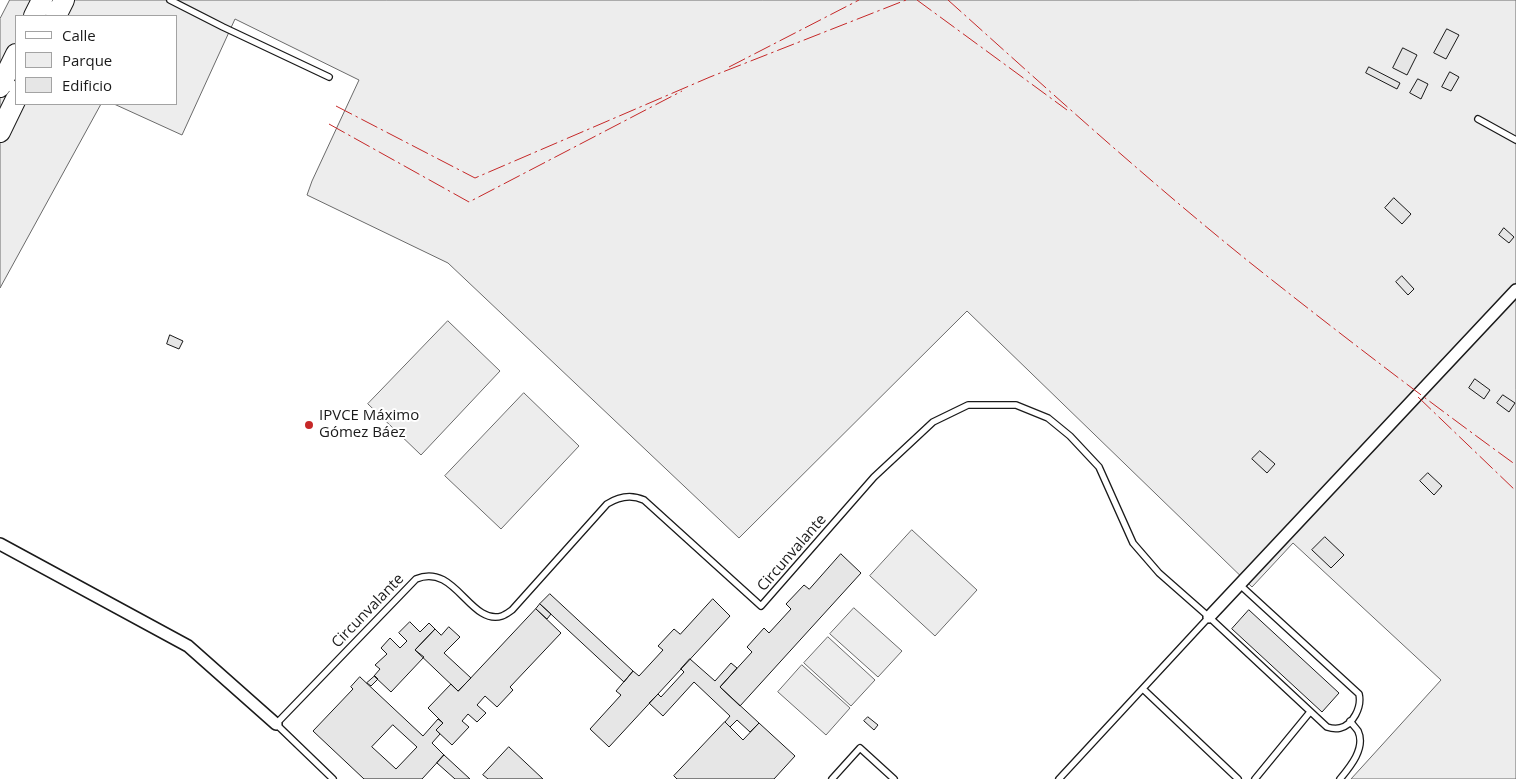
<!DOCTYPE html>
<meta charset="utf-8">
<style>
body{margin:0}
#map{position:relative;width:1516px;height:779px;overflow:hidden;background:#fff;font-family:"Open Sans",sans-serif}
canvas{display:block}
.legend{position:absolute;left:15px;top:15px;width:162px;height:90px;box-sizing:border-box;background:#fff;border:1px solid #a3a3a3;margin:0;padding:6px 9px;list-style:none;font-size:15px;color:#1a1a1a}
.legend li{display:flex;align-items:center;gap:10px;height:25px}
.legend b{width:25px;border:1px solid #a3a3a3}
</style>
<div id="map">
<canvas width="1516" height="779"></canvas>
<ul class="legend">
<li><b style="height:6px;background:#fff"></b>Calle</li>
<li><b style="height:14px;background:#ededed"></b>Parque</li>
<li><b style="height:14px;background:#e6e6e6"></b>Edificio</li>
</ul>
</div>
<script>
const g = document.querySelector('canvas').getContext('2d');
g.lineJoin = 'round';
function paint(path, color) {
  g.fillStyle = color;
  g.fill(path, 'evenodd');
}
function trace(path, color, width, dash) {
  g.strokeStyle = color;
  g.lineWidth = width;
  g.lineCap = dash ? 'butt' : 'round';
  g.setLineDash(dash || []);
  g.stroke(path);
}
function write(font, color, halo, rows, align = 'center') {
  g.font = font + ' "Open Sans",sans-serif';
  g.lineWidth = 4;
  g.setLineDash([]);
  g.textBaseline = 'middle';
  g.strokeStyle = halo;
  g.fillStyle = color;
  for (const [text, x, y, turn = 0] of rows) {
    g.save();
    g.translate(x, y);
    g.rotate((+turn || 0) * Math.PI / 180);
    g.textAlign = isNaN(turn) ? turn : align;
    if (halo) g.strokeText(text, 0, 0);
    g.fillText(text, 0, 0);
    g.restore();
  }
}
const green = new Path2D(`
 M10 0H1516V779H1351L1441 680 1293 543 1252 587 967 311 739 538 448 263 307 195 312 181 359 80 235 19 182 135 114 104H176V16H16V104H101L0 288V19Z
 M448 321 500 371 421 455 368 404Z
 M524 393 579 446 501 529 445 476Z
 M912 530 977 590 935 636 870 576Z
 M854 608 902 651 878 677 830 634Z
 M828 637 875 680 851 706 804 663Z
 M802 665 850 708 826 735 778 692Z`);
paint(green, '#ededed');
trace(green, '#6a6a6a', 1);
const building = new Path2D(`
 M1447 29 1459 35 1446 59 1434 53Z
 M1403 48 1417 55 1407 75 1393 68Z
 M1369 67 1400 83 1397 89 1366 73Z
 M1450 72 1459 77 1451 91 1442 87Z
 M1418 79 1428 84 1421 99 1410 93Z
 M1394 198 1411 214 1402 224 1385 208Z
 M1504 228 1514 237 1509 243 1499 235Z
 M1402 276 1414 289 1408 295 1396 282Z
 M170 335 183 341 179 349 167 344Z
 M1475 379 1490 390 1484 399 1469 388Z
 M1503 395 1515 403 1509 412 1497 403Z
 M1260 451 1275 464 1267 473 1252 459Z
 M1428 473 1442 486 1434 495 1420 481Z
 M1325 537 1344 555 1331 568 1312 550Z
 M841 554 861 573 740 706 720 687 752 652 747 647 764 628 769 633 791 609 786 604 804 585 809 589Z
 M550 594 633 671 624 682 540 604Z
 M713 599 730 616 609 747 590 729 621 695 616 691 633 671 639 676 663 650 658 646 674 629 680 634Z
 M540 604 551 614 547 619 536 609Z
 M536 609 561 633 510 687 513 690 497 707 485 696 477 705 486 713 477 722 468 714 462 721 469 727 452 745 436 730 443 723 428 708 451 684 458 691Z
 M1249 610 1339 693 1322 712 1232 629Z
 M410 622 420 632 429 623 435 629 415 650 424 657 391 692 374 676 380 669 375 665 387 654 381 648 390 638 400 648 407 641 399 633Z
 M449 627 460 637 444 653 471 678 458 691 415 650 435 629 441 635Z
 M690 659 715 681 731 663 737 668 720 687 759 723 750 732 737 720 730 727 725 722 730 716 694 682 663 716 649 703 658 694 661 697 684 672 681 669Z
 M375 676 378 679 371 686 367 683Z
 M360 677 423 736 438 719 443 723 436 730 440 734 432 743 444 755 422 779H364L313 731 353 689 351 687ZM393 725 417 747 396 769 372 747Z
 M868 717 878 725 874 730 864 721Z
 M725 722 743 740 759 723 795 756 774 779H677L674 776Z
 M509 747 543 779H488L483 775Z
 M444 755 470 779H455L437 763Z`);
paint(building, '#e6e6e6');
trace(building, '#1a1a1a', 1);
const service = new Path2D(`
 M170 0 223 27 329 77
 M1478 119 1516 140
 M1209 617 1327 727C1330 728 1336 729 1340 728 1353 725 1362 707 1359 694L1240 585
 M1143 689 1238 779
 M333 779 276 724 416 579C455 562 470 626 502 616 505 615 509 612 512 610L607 504C618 497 631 494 644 500L761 606 874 477 933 422 968 405H1016L1048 418 1070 436 1099 467 1133 543 1159 573 1209 617 1059 779
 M832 779 860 748 894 779
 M1255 779 1310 712
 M1340 779C1350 767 1366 748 1358 731 1356 728 1352 724 1350 721`);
const minor = new Path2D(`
 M0 80 16 88
 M0 544 188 646 276 724
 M1209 617 1516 290`);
const trunk = new Path2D(`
 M34 16 42 0
 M56 16 64 0
 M0 87 16 54
 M0 132 16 99`);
trace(service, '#1a1a1a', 8);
trace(minor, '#1a1a1a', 14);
trace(trunk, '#1a1a1a', 22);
trace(service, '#fff', 5.5);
trace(minor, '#fff', 11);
trace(trunk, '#fff', 20);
trace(new Path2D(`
 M917 0 1067 110
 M948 0C1046 88 1145 178 1248 261 1336 331 1425 399 1516 465
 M729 67 859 0
 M336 106 475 178 710 77 906 0
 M329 124 469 202 682 91
 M1418 397 1516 491`), '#c62828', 1, [18, 4, 2.5, 4]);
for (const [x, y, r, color] of [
 [309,425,5,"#c62828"]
]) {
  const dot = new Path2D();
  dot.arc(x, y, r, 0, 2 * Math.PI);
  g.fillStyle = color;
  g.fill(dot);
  trace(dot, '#fff', 2);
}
write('15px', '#1a1a1a', '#fff', [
 ["IPVCE Máximo",319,416],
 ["Gómez Báez",319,433]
], 'left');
write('15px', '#1a1a1a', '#fff', [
 ["Circunvalante",792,553,-49],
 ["Circunvalante",368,611,-46]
]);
</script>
